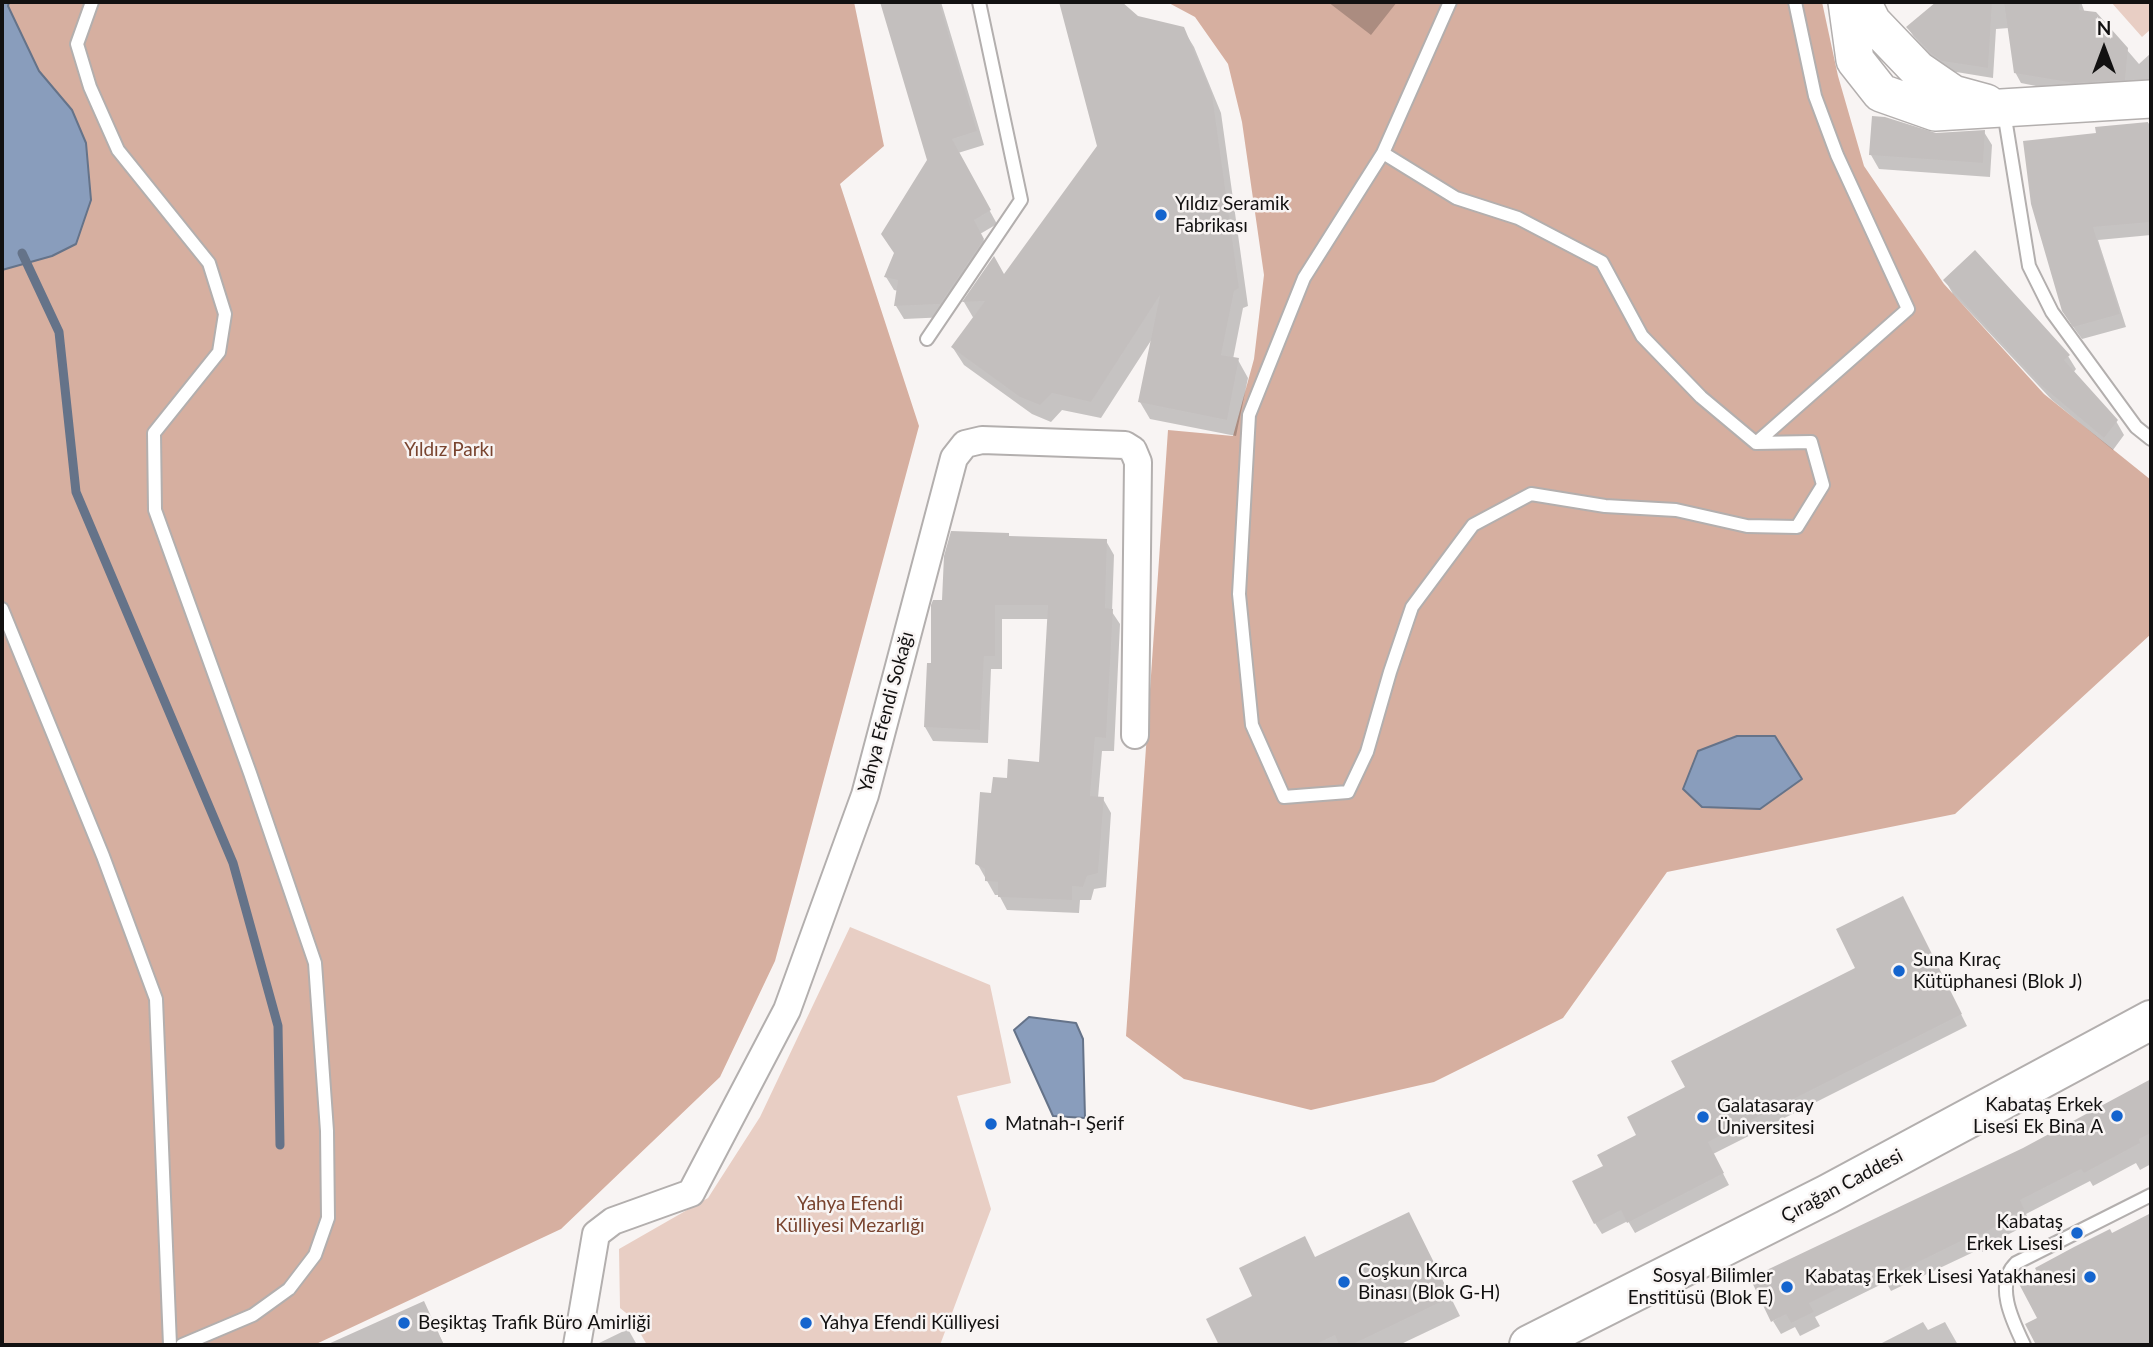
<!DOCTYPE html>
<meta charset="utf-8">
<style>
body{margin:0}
#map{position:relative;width:2153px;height:1347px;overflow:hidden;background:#f8f4f3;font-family:Lato,sans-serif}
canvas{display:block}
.frame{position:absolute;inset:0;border:4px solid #121111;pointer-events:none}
.north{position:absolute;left:2069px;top:14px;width:70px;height:70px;-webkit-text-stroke:5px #f8f4f3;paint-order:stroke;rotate:0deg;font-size:19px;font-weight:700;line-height:28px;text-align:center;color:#121111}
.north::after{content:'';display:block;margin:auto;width:24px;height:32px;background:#121111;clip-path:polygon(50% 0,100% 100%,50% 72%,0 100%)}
</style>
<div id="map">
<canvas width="2153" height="1347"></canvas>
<div class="frame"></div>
<div class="north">N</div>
</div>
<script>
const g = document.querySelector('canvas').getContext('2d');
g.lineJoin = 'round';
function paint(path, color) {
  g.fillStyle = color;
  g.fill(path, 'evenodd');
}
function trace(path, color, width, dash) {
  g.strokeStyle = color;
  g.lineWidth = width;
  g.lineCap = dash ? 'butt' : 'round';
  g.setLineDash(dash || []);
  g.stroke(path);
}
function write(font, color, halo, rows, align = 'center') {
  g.font = font + ' Lato,sans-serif';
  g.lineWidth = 5;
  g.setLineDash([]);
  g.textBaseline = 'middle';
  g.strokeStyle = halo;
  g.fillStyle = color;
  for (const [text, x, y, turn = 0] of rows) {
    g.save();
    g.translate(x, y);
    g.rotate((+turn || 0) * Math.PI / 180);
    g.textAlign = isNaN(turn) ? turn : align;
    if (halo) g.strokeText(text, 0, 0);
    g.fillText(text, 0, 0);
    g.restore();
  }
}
paint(new Path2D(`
 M2111 2H2151V29L2142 37Z
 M850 927 990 985 1011 1083 957 1096 991 1209 940 1345H647L631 1317 620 1308 619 1249 708 1198 760 1117Z`), '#e8cec4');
paint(new Path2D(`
 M2 2H854L884 146 840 184 919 426 775 961 720 1077 561 1229 314 1345H2Z
 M1167 2H1822L1838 76 1864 166 1944 284 2044 394 2151 480V634L1955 814 1667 872 1563 1018 1434 1082 1311 1110 1184 1079 1126 1036 1168 430 1233 436 1254 359 1264 275 1242 122 1228 64 1195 17Z`), '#d6afa0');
const water = new Path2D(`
 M2 2H9L8 6 39 71 72 110 86 143 91 200 76 244 52 256 2 270Z
 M1737 736H1775L1802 779 1760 809 1702 807 1683 789 1698 751Z
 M1029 1017 1076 1023 1083 1039 1085 1118 1053 1116 1014 1030Z`);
paint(water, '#899dbc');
trace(water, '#657389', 2);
paint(new Path2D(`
 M882 2H941L984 145 958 153 997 224 980 234 991 253 948 317 904 319 896 306 898 291 894 290 886 277 929 160Z
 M1061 2H1119L1138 18 1183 29 1194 47 1221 113 1248 306 1243 308 1233 359 1238 360 1248 378 1236 436 1150 419 1140 402 1152 339 1101 418 1062 410 1051 422 1032 414 964 365 953 348 974 319 964 302 994 259 1004 277 1099 146Z
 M1328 2H1397L1371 35Z
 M1939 2H2081L2085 13 2096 14 2139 64 2151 53V81L2056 90 2021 83 2015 72 2009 28 1996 29 1993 78 1950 71 1939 64 1914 37 1908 28Z
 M2151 123V235L2098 240 2126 327 2082 339 2071 324 2097 129Z
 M1984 132 1992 145 1990 177 1879 169 1871 155 1936 135Z
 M1945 280 2068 356 2076 369 2073 373 2116 421 2124 435 2113 450 2052 400 1953 294Z
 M1009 538 1106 541 1114 555 1112 612 1120 624 1114 751H1102L1098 798 1103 799 1111 813 1106 887 1094 889 1091 900H1080L1079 913 1007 910 999 895H995L977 863 993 794 1008 780 1041 764 1049 619H1002V669H991L988 743 933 741 925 727 933 665 944 601Z
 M1908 909 1967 1026 1713 1154 1729 1185 1635 1233 1628 1221 1602 1234 1595 1223 1605 1167 1687 1088 1858 969Z
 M2151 1081V1164L2140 1170 2136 1163 2093 1186 2090 1181 2026 1214 2031 1223 2003 1237 2004 1239 1982 1252 1980 1249 1891 1291 1886 1282 1815 1317 1820 1326 1800 1336 1795 1327 1781 1334 1773 1321 2024 1149Z
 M1409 1214 1460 1316 1399 1345H1213L1219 1342 1255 1297 1316 1259Z
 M2151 1215V1345H2038L2028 1325 2040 1319 2112 1235Z
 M423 1303 444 1345H330Z
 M1923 1322 1928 1330 1945 1322 1958 1345H1878Z
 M628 1329 637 1345H595Z`), '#0003');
trace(new Path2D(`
 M22 253 59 332 76 492 233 863 278 1026 280 1145`), '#657389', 9);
paint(new Path2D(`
 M880 2H939L977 131 952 139 991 210 974 220 984 239 940 304 894 306 898 280 884 277 894 253 881 234 927 160Z
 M1059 2H1122L1138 16 1184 27 1212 94 1239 288 1234 291 1221 355 1239 358 1227 420 1138 402 1160 295 1091 402 1052 393 1040 405 1020 397 951 347 985 301 962 302 994 256 1004 274 1097 146Z
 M1936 2H1992L1988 68 1942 61 1932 54 1906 27Z
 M2004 2H2080L2079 10 2096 12 2128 48 2125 80 2074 83 2014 73Z
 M1872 116 1885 117 1936 133 1985 130 1983 163 1869 155Z
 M2148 122 2151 154V222L2093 227 2120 314 2073 327 2062 311 2031 204 2023 141 2096 133 2095 127Z
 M1975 250 2070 355 2064 360 2118 420 2104 438 2042 386 1943 280Z
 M951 531 1009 533V536L1107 539 1105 608 1113 609 1106 738 1095 737 1090 796 1104 797 1098 873 1087 876 1083 887 1072 886V900L998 897V882L985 881V869L975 864 980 792 991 793 993 777 1007 778 1008 759 1039 762 1048 605H995V656H984L980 730 924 727 927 663H931V605L933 600H942L944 556Z
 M1903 896 1962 1014 1708 1142 1724 1173 1627 1223 1621 1210 1594 1224 1572 1181 1603 1166 1597 1155 1636 1135 1627 1117 1685 1087 1671 1061 1855 968 1836 929Z
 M2151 1079V1133L2139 1139 2140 1143 2084 1173 2081 1169 2020 1200 2024 1209 1997 1223 1998 1225 1973 1239 1971 1236 1882 1280 1877 1269 1809 1303 1814 1312 1791 1323 1786 1314 1771 1322 1750 1278 2023 1148Z
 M1409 1212 1451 1297 1351 1345H1339L1335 1335 1314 1345H1219L1206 1319 1252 1296 1239 1268 1305 1236 1315 1257Z
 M2151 1213V1345H2036L2025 1324 2037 1318 2018 1282 2037 1272 2035 1268 2074 1247 2110 1229 2112 1233Z
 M424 1301 444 1345H326Z`), '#c3bfbe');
const service = new Path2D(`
 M92 2 77 44 90 87 118 150 209 263 225 314 219 352 154 433 155 510 250 773 315 963 327 1131 328 1218 315 1255 289 1289 253 1315 182 1345
 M2004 112 2029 266 2052 312 2136 427 2151 439
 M1383 153 1456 198 1518 218 1602 262 1642 336 1701 397 1756 443 1811 442 1823 485 1797 527 1747 526 1676 510 1605 506 1531 494 1473 525 1412 607 1390 672 1367 752 1348 792 1284 797 1252 725 1239 594 1249 415 1304 278 1383 153 1450 2
 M927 339 1021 200 979 2
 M1756 443 1908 309 1837 155 1815 96 1795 2
 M2 609 103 856 156 999 170 1345
 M2024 1345C2013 1322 1994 1284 2016 1263L2151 1195`);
const minor = new Path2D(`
 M577 1345 596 1234 613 1221 691 1193 787 1010 865 795 954 458 965 444 982 440 1125 445 1133 450 1138 462 1135 735`);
const secondary = new Path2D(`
 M1847 2 1855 60 1881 93 1935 112 2151 99
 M1862 2 1872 22 1918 70 1953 94 1986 103`);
const primary = new Path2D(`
 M1529 1345 1828 1194 2151 1020`);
trace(service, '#b3afae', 16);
trace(minor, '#b3afae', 30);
trace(secondary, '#b3afae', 40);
trace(primary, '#b3afae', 42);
trace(service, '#fff', 12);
trace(minor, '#fff', 26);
trace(secondary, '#fff', 37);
trace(primary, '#fff', 38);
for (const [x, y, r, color] of [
 [1161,215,7,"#1464ce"],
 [1899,971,7,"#1464ce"],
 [2117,1116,7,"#1464ce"],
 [1703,1117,7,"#1464ce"],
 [991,1124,7,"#1464ce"],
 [2077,1233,7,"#1464ce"],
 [2090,1277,7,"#1464ce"],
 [1344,1282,7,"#1464ce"],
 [1787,1287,7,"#1464ce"],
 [404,1323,7,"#1464ce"],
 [806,1323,7,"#1464ce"]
]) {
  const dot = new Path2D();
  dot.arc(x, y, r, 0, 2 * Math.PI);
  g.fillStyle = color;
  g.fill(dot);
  trace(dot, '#f8f4f3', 2.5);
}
write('19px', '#121111', '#f8f4f3', [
 ["Yıldız Seramik",1175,204],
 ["Fabrikası",1175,226],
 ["Suna Kıraç",1913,960],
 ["Kütüphanesi (Blok J)",1913,982],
 ["Kabataş Erkek",2103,1105,"right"],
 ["Lisesi Ek Bina A",2103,1127,"right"],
 ["Galatasaray",1717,1106],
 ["Üniversitesi",1717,1128],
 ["Matnah-ı Şerif",1005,1124],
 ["Kabataş",2063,1222,"right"],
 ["Erkek Lisesi",2063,1244,"right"],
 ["Coşkun Kırca",1358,1271],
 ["Binası (Blok G-H)",1358,1293],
 ["Sosyal Bilimler",1773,1276,"right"],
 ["Enstitüsü (Blok E)",1773,1298,"right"],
 ["Kabataş Erkek Lisesi Yatakhanesi",2076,1277,"right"],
 ["Beşiktaş Trafik Büro Amirliği",418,1323],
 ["Yahya Efendi Külliyesi",820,1323]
], 'left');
write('19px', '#79442f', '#f8f4f3', [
 ["Yıldız Parkı",449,450],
 ["Yahya Efendi",850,1204],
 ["Külliyesi Mezarlığı",850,1226]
]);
write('19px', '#121111', '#f8f4f3', [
 ["Yahya Efendi Sokağı",886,712,-75],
 ["Çırağan Caddesi",1842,1186,-28]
]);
</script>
